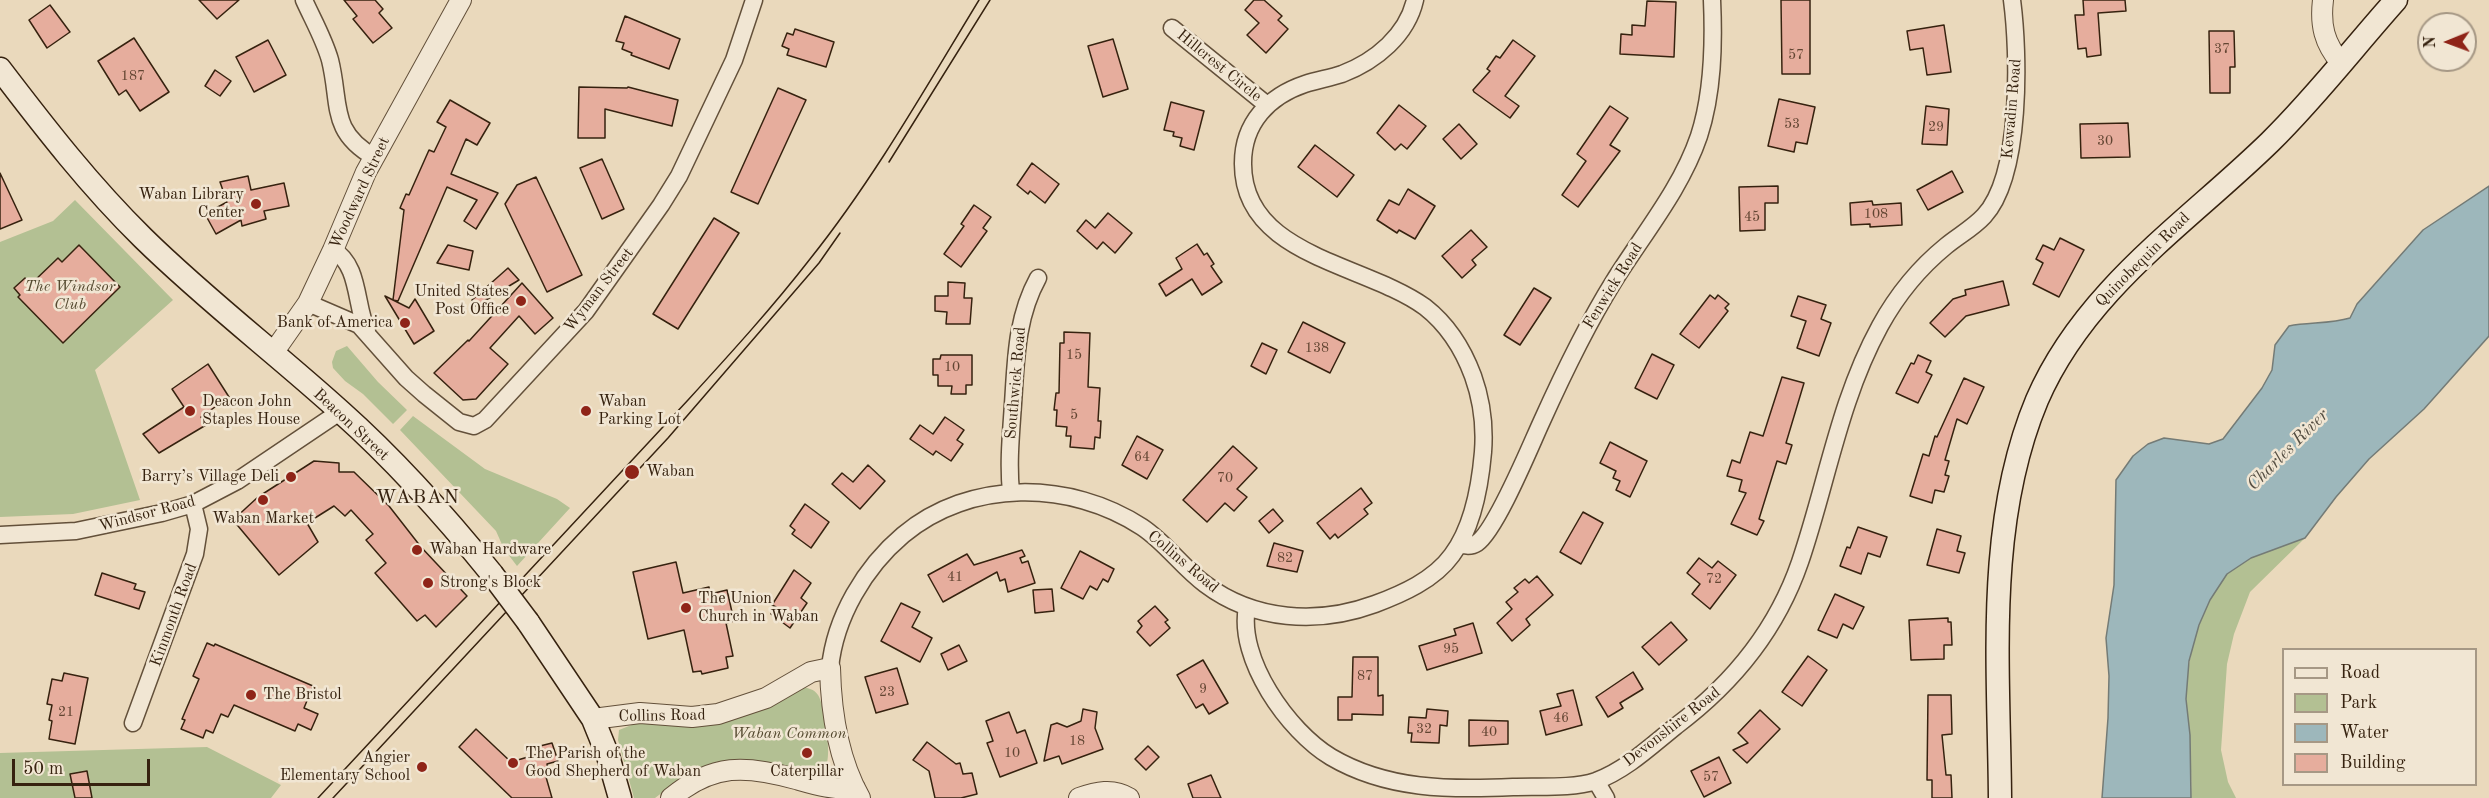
<!DOCTYPE html>
<meta charset="utf-8">
<style>
body{margin:0}
#map{position:relative;width:2489px;height:798px;overflow:hidden;background:#ead9bc;font-family:"Old Standard TT",serif}
canvas{display:block}
.legend{position:absolute;left:2282px;top:648px;width:195px;height:138px;box-sizing:border-box;background:#f1e6d3;border:2px solid #a69885;margin:0;padding:8px 10px;list-style:none;font-size:18px;color:#36220f}
.legend li{display:flex;align-items:center;gap:12px;height:30px}
.legend b{width:30px;border:2px solid #a69885}
.north{position:absolute;left:2417px;top:12px;width:60px;height:60px;box-sizing:border-box;background:#f1e6d3;border:2px solid #a69885;border-radius:50%;rotate:269deg;font-size:16px;font-weight:700;line-height:24px;text-align:center;color:#36220f}
.north::after{content:'';display:block;margin:auto;width:21px;height:27px;background:#8f2418;clip-path:polygon(50% 0,100% 100%,50% 72%,0 100%)}
.scale{position:absolute;left:12px;top:759px;width:138px;height:27px;box-sizing:border-box;border:3px solid #36220f;border-top:0;padding-left:8px;font-size:18px;line-height:21px;white-space:nowrap;color:#36220f;-webkit-text-stroke:4px #f1e6d3;paint-order:stroke}
</style>
<div id="map">
<canvas width="2489" height="798"></canvas>
<ul class="legend">
<li><b style="height:8px;background:#f1e6d3"></b>Road</li>
<li><b style="height:16px;background:#b3c093"></b>Park</li>
<li><b style="height:16px;background:#9db7bb"></b>Water</li>
<li><b style="height:16px;background:#e6ad9d"></b>Building</li>
</ul>
<div class="north">N</div>
<div class="scale">50 m</div>
</div>
<script>
const g = document.querySelector('canvas').getContext('2d');
g.lineJoin = 'round';
function paint(path, color) {
  g.fillStyle = color;
  g.fill(path, 'evenodd');
}
function trace(path, color, width, dash) {
  g.strokeStyle = color;
  g.lineWidth = width;
  g.lineCap = dash ? 'butt' : 'round';
  g.setLineDash(dash || []);
  g.stroke(path);
}
function write(font, color, halo, rows, align = 'center') {
  g.font = font + ' "Old Standard TT",serif';
  g.lineWidth = 5;
  g.setLineDash([]);
  g.textBaseline = 'middle';
  g.strokeStyle = halo;
  g.fillStyle = color;
  for (const [text, x, y, turn = 0] of rows) {
    g.save();
    g.translate(x, y);
    g.rotate((+turn || 0) * Math.PI / 180);
    g.textAlign = isNaN(turn) ? turn : align;
    if (halo) g.strokeText(text, 0, 0);
    g.fillText(text, 0, 0);
    g.restore();
  }
}
paint(new Path2D(`
 M75 200 173 300 95 370 140 500 73 514 0 517V242L53 221Z
 M347 346 378 382 407 410 393 424 363 394 345 381 333 368 332 362 336 351Z
 M413 416 485 469 557 499 570 508 517 566 504 549 496 531 400 430Z
 M2305 538 2250 592 2234 634 2227 664 2221 750 2228 782 2236 798H2191C2193 764 2186 731 2186 698 2187 667 2193 637 2206 609 2211 598 2218 582 2227 574 2245 556 2282 546 2305 538Z
 M802 687C808 688 814 689 818 695 824 703 831 752 827 762 825 768 819 771 813 774L699 770 680 779 655 798H634L618 740 619 730 634 724H675Z
 M207 747 281 785 271 798H0V753Z`), '#b3c093');
const water = new Path2D(`
 M2489 186V336L2424 409 2369 459 2336 497 2305 538 2251 558 2227 574 2210 600 2199 625 2189 661 2186 699 2190 735 2191 798H2102L2108 718 2109 676 2106 638 2114 585 2116 480 2133 456 2148 444 2164 438 2209 444 2223 439 2262 388 2272 370 2275 345 2289 326C2309 322 2330 324 2350 318L2357 304 2423 230Z`);
paint(water, '#9db7bb');
trace(water, '#747b76', 1.5);
const building = new Path2D(`
 M199 0H239L217 19Z
 M344 0H375L383 9 379 13 392 28 373 43 353 19 357 16Z
 M1254 0H1264L1282 16 1278 20 1288 29 1266 53 1247 35 1259 23 1245 10Z
 M1781 0H1810V74H1782Z
 M2083 0H2125L2126 11 2098 13 2101 55 2087 57 2086 48 2078 49 2075 15H2084Z
 M1647 1 1676 2 1674 57 1620 54 1621 34 1632 35V25L1645 26Z
 M50 5 70 32 47 48 29 20Z
 M625 16 680 39 669 69 631 55 632 53 622 49 624 43 616 41Z
 M1944 25 1951 72 1927 75 1923 48 1910 50 1907 31Z
 M795 29 834 42 826 67 787 55 789 49 782 46 787 33 793 35Z
 M2209 31H2234L2235 67H2230V93H2210Z
 M134 38 169 92 140 111 126 90 119 95 98 61Z
 M1113 39 1128 89 1103 97 1088 46Z
 M268 40 286 75 254 92 236 57Z
 M1513 40 1535 56 1505 96 1519 106 1510 118 1474 92 1473 90 1490 71 1487 69 1496 56 1500 58Z
 M215 70 231 81 220 96 205 86Z
 M579 87 627 88 628 87 678 100 672 126 605 109V138H578Z
 M778 88 806 100 758 204 731 192Z
 M1779 99 1815 107 1807 144 1796 142 1794 152 1768 146Z
 M450 100 490 123 477 145 466 139 451 174 498 193 476 229 464 221 477 200 447 187 398 301 393 300 404 210 400 208 406 194 409 195 429 150 434 152 446 127 437 122Z
 M1171 102 1204 111 1194 150 1180 146 1182 138 1173 136 1174 132 1164 130Z
 M1399 105 1426 126 1407 149 1401 144 1395 150 1377 133Z
 M1610 106 1628 118 1610 145 1620 151 1578 207 1562 195 1586 161 1577 154Z
 M1926 106 1949 109 1947 145 1922 144Z
 M2128 123 2130 157 2081 158 2080 124Z
 M1459 124 1477 144 1461 159 1443 139Z
 M1315 145 1354 175 1337 197 1298 167Z
 M602 159 624 209 602 219 580 168Z
 M1032 163 1059 184 1045 203 1030 191 1028 194 1017 185Z
 M1952 171 1963 192 1928 210 1917 190Z
 M0 173 22 220 0 229Z
 M248 176 251 190 284 183 289 206 264 211 266 219 242 226 241 220 216 234 205 214 227 202 220 182Z
 M536 177 582 275 547 292 505 204 517 185Z
 M1778 186V203H1765V230L1740 231 1739 187Z
 M1408 189 1435 206 1415 239 1399 230 1397 233 1377 220 1389 200 1399 205Z
 M1872 201 1873 205 1901 203 1902 225 1870 227V224L1851 225 1850 203Z
 M974 205 991 217 983 228 987 231 961 267 944 254 964 226 961 224Z
 M1108 213 1132 233 1115 253 1103 242 1097 249 1077 231 1086 220 1095 228Z
 M714 218 739 233 678 329 653 314Z
 M1471 230 1487 247 1472 260 1476 265 1462 278 1442 256Z
 M2060 238 2084 250 2059 297 2033 284 2043 263 2036 259 2043 245 2054 250Z
 M1197 244 1204 255 1207 253 1214 264 1211 266 1222 282 1202 295 1192 279 1166 296 1159 284 1182 269 1176 258Z
 M79 245 120 287 63 343 18 297 20 295 14 288 25 278 31 284 58 258 62 262Z
 M448 245 473 251 469 270 437 263Z
 M508 268 519 280 476 306 472 300Z
 M2003 281 2009 305 1966 316 1945 337 1930 323 1953 299 1966 295 1965 290Z
 M948 282 965 283 964 298H972L970 324H946L947 312 935 311V296H948Z
 M522 283 553 318 535 334 519 316 490 348 508 364 476 399 463 400 434 373 468 340 469 341Z
 M1534 288 1551 298 1520 345 1504 335Z
 M1710 295 1715 299 1718 295 1729 304 1725 308 1728 311 1699 348 1680 334Z
 M385 296 409 308 415 299 434 331 414 344Z
 M1798 296 1826 305 1821 319 1831 323 1819 356 1797 348 1806 321 1791 316Z
 M1303 322 1345 343 1330 373 1288 352Z
 M1064 332 1090 333 1088 387 1100 388 1098 421H1101L1100 438 1095 437 1094 449 1070 447 1071 436H1066L1067 427 1056 426 1057 410H1054L1056 393H1059L1060 343H1064Z
 M1262 343 1277 350 1266 374 1251 366Z
 M1652 354 1674 365 1657 399 1635 388Z
 M941 355H972V385H966V394H951L952 386H938V375H933V359H940Z
 M1918 355 1931 361 1926 372 1932 375 1918 403 1896 393 1911 363 1914 364Z
 M208 364 229 397 201 417 206 425 159 453 143 434 184 407 172 389Z
 M1782 377 1804 383 1786 443 1792 445 1786 464 1777 461 1759 519 1764 521 1757 535 1731 524 1746 493 1739 491 1742 480 1727 476 1732 460 1740 463 1750 432 1763 436Z
 M1964 378 1984 387 1967 424 1957 419 1945 460 1949 461 1945 475 1949 476 1944 492 1935 490 1932 503 1910 496 1923 454 1929 456 1935 436 1937 437Z
 M945 417 964 430 957 440 963 444 951 461 936 451 933 455 910 439 920 425 933 434Z
 M1137 436 1163 450 1147 479 1122 465Z
 M1610 442 1647 461 1630 497 1616 490 1620 481 1613 478 1616 471 1600 463Z
 M1233 446 1257 468 1237 489 1247 497 1234 511 1225 503 1207 522 1183 500Z
 M314 461 339 463V472H354L389 506 421 547 467 596 436 627 425 615 417 621 375 573 386 563 366 540 373 534 351 510 345 516 334 506 307 523 318 542 279 575 233 520 258 497Z
 M868 465 885 481 860 509 832 484 842 473 853 482Z
 M1361 488 1372 503 1364 509 1368 514 1338 538 1335 534 1330 539 1317 523Z
 M805 504 829 522 811 548 792 534 795 530 790 526Z
 M1273 509 1283 521 1269 533 1259 521Z
 M1583 512 1603 523 1581 564 1560 552Z
 M1858 527 1887 537 1880 557 1868 553 1861 574 1840 566 1847 547 1850 548Z
 M1937 529 1961 536 1957 551 1965 553 1959 573 1927 565Z
 M1274 543 1303 551 1297 572 1267 566Z
 M1022 550 1025 556 1020 558 1022 563 1028 561 1035 583 1008 592 1005 579 1000 581 997 572 943 602 928 575 967 554 974 565Z
 M1080 551 1114 569 1108 582 1103 579 1097 590 1090 586 1083 599 1061 588Z
 M1699 558 1712 568 1718 561 1736 575 1710 609 1692 594 1700 584 1687 573Z
 M676 562 683 593 709 587 710 594 727 590 734 621 726 623 733 656 726 657 728 668 702 674 701 671 693 672 684 630 648 639 633 572Z
 M794 570 811 583 801 598 807 603 790 628 771 614 776 607 772 605Z
 M102 573 136 584 134 589 145 592 139 609 95 595Z
 M1537 576 1553 595 1526 619 1530 625 1512 641 1497 623 1512 609 1506 602 1518 592 1514 588 1525 579 1529 583Z
 M1052 589 1054 611 1035 613 1033 590Z
 M1835 594 1864 607 1853 629 1843 624 1837 638 1818 630Z
 M901 603 920 612 912 627 932 638 920 662 881 641Z
 M1155 606 1168 620 1165 622 1170 628 1150 646 1137 632 1142 626 1138 621Z
 M1948 618V622H1951L1952 645H1944V659L1911 660 1909 620Z
 M1671 622 1687 640 1659 665 1642 647Z
 M1473 623 1482 653 1427 670 1419 646 1456 635 1454 629Z
 M207 643 214 646 215 644 313 686 304 708 318 714 311 730 298 724 295 731 234 705 228 717 221 714 213 733 206 730 203 738 181 729 185 720 182 719 199 679 193 676Z
 M959 645 967 661 948 670 941 654Z
 M1808 656 1827 670 1802 706 1782 692Z
 M1353 657H1378V696L1383 695V715L1352 714V720H1338V697H1352Z
 M1203 660 1228 703 1209 714 1203 704 1196 708 1177 675Z
 M897 668 908 704 876 713 865 677Z
 M1633 672 1643 689 1620 703 1623 708 1608 717 1596 697Z
 M64 673 88 678 75 744 49 739 52 721 49 720 52 705 47 704 52 679 62 681Z
 M1573 690 1582 725 1546 735 1540 711 1561 706 1557 694Z
 M1928 695H1951L1952 734 1942 735 1946 775H1951L1952 798H1932V780H1927Z
 M1083 709 1097 712 1095 728 1103 749 1062 764 1059 756 1044 761 1051 725 1057 723 1067 727 1081 721Z
 M1427 709 1448 711 1447 726 1440 725 1439 743 1411 742 1412 733H1408L1409 717 1426 718Z
 M1760 710 1780 729 1747 763 1733 750 1748 743 1738 733Z
 M1009 712 1017 733 1025 730 1037 763 1000 777 987 743 993 741 986 721Z
 M1469 720 1508 721V744L1469 746Z
 M476 729 511 762 538 754 536 747 552 743 558 761 547 764 548 769 544 770 552 798H512L459 747Z
 M927 742 956 764 960 763 963 774 972 773 977 794 961 798H935L929 771 913 760Z
 M1148 746 1159 757 1146 770 1135 759Z
 M1719 757 1731 783 1704 797 1691 771Z
 M87 771 92 798H75L70 774Z
 M1211 775 1221 798H1193L1188 784Z`);
paint(building, '#e6ad9d');
trace(building, '#36220f', 1.5);
const minor = new Path2D(`
 M304 0C313 20 324 39 330 60 341 104 329 131 374 157
 M1172 28 1267 105
 M333 250C360 265 355 305 367 331
 M308 303 359 325 406 378 424 394 459 422 474 426 485 420 586 311 661 205 679 176 734 60 754 0
 M1011 492C1008 463 1011 434 1013 404 1016 360 1016 318 1038 278
 M0 535 76 531 162 513 193 504 237 481 341 411
 M1459 544C1465 546 1471 547 1477 543 1496 530 1530 447 1541 423 1563 374 1586 326 1614 281 1644 233 1681 189 1699 136 1713 93 1714 45 1712 0
 M1247 607C1237 659 1288 731 1331 757 1387 790 1450 790 1513 787 1540 786 1571 789 1596 781 1626 770 1651 746 1676 726 1732 684 1777 629 1800 562 1827 483 1839 401 1880 326 1897 295 1919 268 1946 246 1958 236 1973 228 1984 216 2022 175 2019 53 2012 0
 M830 668C835 617 865 567 903 535 970 479 1070 480 1142 527 1166 543 1182 567 1205 584 1254 621 1318 625 1375 604 1402 594 1434 580 1452 555 1473 527 1480 487 1483 452 1485 426 1482 401 1473 376 1463 349 1448 325 1425 307 1364 263 1242 256 1243 163 1243 123 1269 96 1305 84 1317 80 1330 78 1342 74 1376 61 1407 35 1415 0
 M133 723 195 554 199 529 193 504
 M1596 781 1606 798`);
const tertiary = new Path2D(`
 M2323 0C2320 25 2324 43 2341 63
 M273 353 308 303 333 250 366 172 461 0
 M593 719 640 713 692 717 718 714 766 698 811 672 830 668C831 712 838 759 860 798
 M671 798C713 763 746 765 796 779 817 785 833 790 855 788
 M1079 798C1096 792 1113 788 1129 798`);
const secondary = new Path2D(`
 M0 69C45 128 90 186 143 238 206 300 276 353 341 412 396 461 446 517 492 574
 M528 622 593 719 608 756 620 798
 M2000 798C1999 667 1985 524 2037 400 2085 289 2187 223 2270 142 2315 98 2354 47 2396 0`);
trace(minor, '#63503a', 19);
trace(tertiary, '#63503a', 22);
trace(secondary, '#36220f', 25);
trace(minor, '#f1e6d3', 16);
trace(tertiary, '#f1e6d3', 20);
trace(secondary, '#f1e6d3', 22);
trace(new Path2D(`
 M889 162 990 0
 M318 798 688 400C730 354 772 308 810 259 874 179 926 87 979 0
 M333 798 668 438 819 263 840 233`), '#36220f', 1.5);
const secondaryBridge = new Path2D(`
 M492 574 528 622`);
trace(secondaryBridge, '#36220f', 25, []);
trace(secondaryBridge, '#f1e6d3', 22);
for (const [x, y, r, color] of [
 [256,204,6,"#8f2418"],
 [521,301,6,"#8f2418"],
 [405,323,6,"#8f2418"],
 [190,411,6,"#8f2418"],
 [586,411,6,"#8f2418"],
 [632,472,8,"#8f2418"],
 [291,477,6,"#8f2418"],
 [263,500,6,"#8f2418"],
 [417,550,6,"#8f2418"],
 [428,583,6,"#8f2418"],
 [686,608,6,"#8f2418"],
 [251,695,6,"#8f2418"],
 [807,753,6,"#8f2418"],
 [513,763,6,"#8f2418"],
 [422,767,6,"#8f2418"]
]) {
  const dot = new Path2D();
  dot.arc(x, y, r, 0, 2 * Math.PI);
  g.fillStyle = color;
  g.fill(dot);
  trace(dot, '#f1e6d3', 2);
}
write('14px', '#624532', null, [
 ["37",2222,49],
 ["57",1796,55],
 ["187",133,76],
 ["53",1792,124],
 ["29",1936,127],
 ["30",2105,141],
 ["108",1876,214],
 ["45",1752,217],
 ["138",1317,348],
 ["15",1074,355],
 ["10",952,367],
 ["5",1074,415],
 ["64",1142,457],
 ["70",1225,478],
 ["82",1285,558],
 ["41",955,577],
 ["72",1714,579],
 ["95",1451,649],
 ["87",1365,676],
 ["9",1203,689],
 ["23",887,692],
 ["21",66,712],
 ["46",1561,718],
 ["32",1424,729],
 ["40",1489,732],
 ["18",1077,741],
 ["10",1012,753],
 ["57",1711,777]
]);
write('16px', '#36220f', '#f1e6d3', [
 ["Hillcrest Circle",1219,66,39],
 ["Kewadin Road",2012,109,-85],
 ["Woodward Street",360,193,-65],
 ["Quinobequin Road",2143,260,-45],
 ["Fenwick Road",1613,286,-58],
 ["Wyman Street",599,290,-52],
 ["Southwick Road",1016,383,-85],
 ["Beacon Street",351,425,43],
 ["Windsor Road",147,514,-15],
 ["Collins Road",1183,562,40],
 ["Kinmonth Road",174,615,-70],
 ["Collins Road",662,716,-1],
 ["Devonshire Road",1672,727,-38]
]);
write('16px', '#36220f', '#f1e6d3', [
 ["Waban Library",244,195,"right"],
 ["Center",244,213,"right"],
 ["United States",509,292,"right"],
 ["Post Office",509,310,"right"],
 ["Bank of America",393,323,"right"],
 ["Deacon John",202,402],
 ["Staples House",202,420],
 ["Waban",598,402],
 ["Parking Lot",598,420],
 ["Waban",646,472],
 ["Barry’s Village Deli",279,477,"right"],
 ["Waban Market",263,519,"center"],
 ["Waban Hardware",429,550],
 ["Strong's Block",440,583],
 ["The Union",698,599],
 ["Church in Waban",698,617],
 ["The Bristol",263,695],
 ["The Parish of the",525,754],
 ["Good Shepherd of Waban",525,772],
 ["Angier",410,758,"right"],
 ["Elementary School",410,776,"right"],
 ["Caterpillar",807,772,"center"]
], 'left');
write('italic 16px', '#554a30', '#f1e6d3', [
 ["The Windsor",70,287],
 ["Club",70,305],
 ["Waban Common",789,734]
]);
write('italic 18px', '#554f43', '#f1e6d3', [
 ["Charles River",2288,450,-45]
]);
g.letterSpacing = '1.5px';
write('20px', '#36220f', '#f1e6d3', [
 ["WABAN",418,498]
]);
g.letterSpacing = '0px';
</script>
